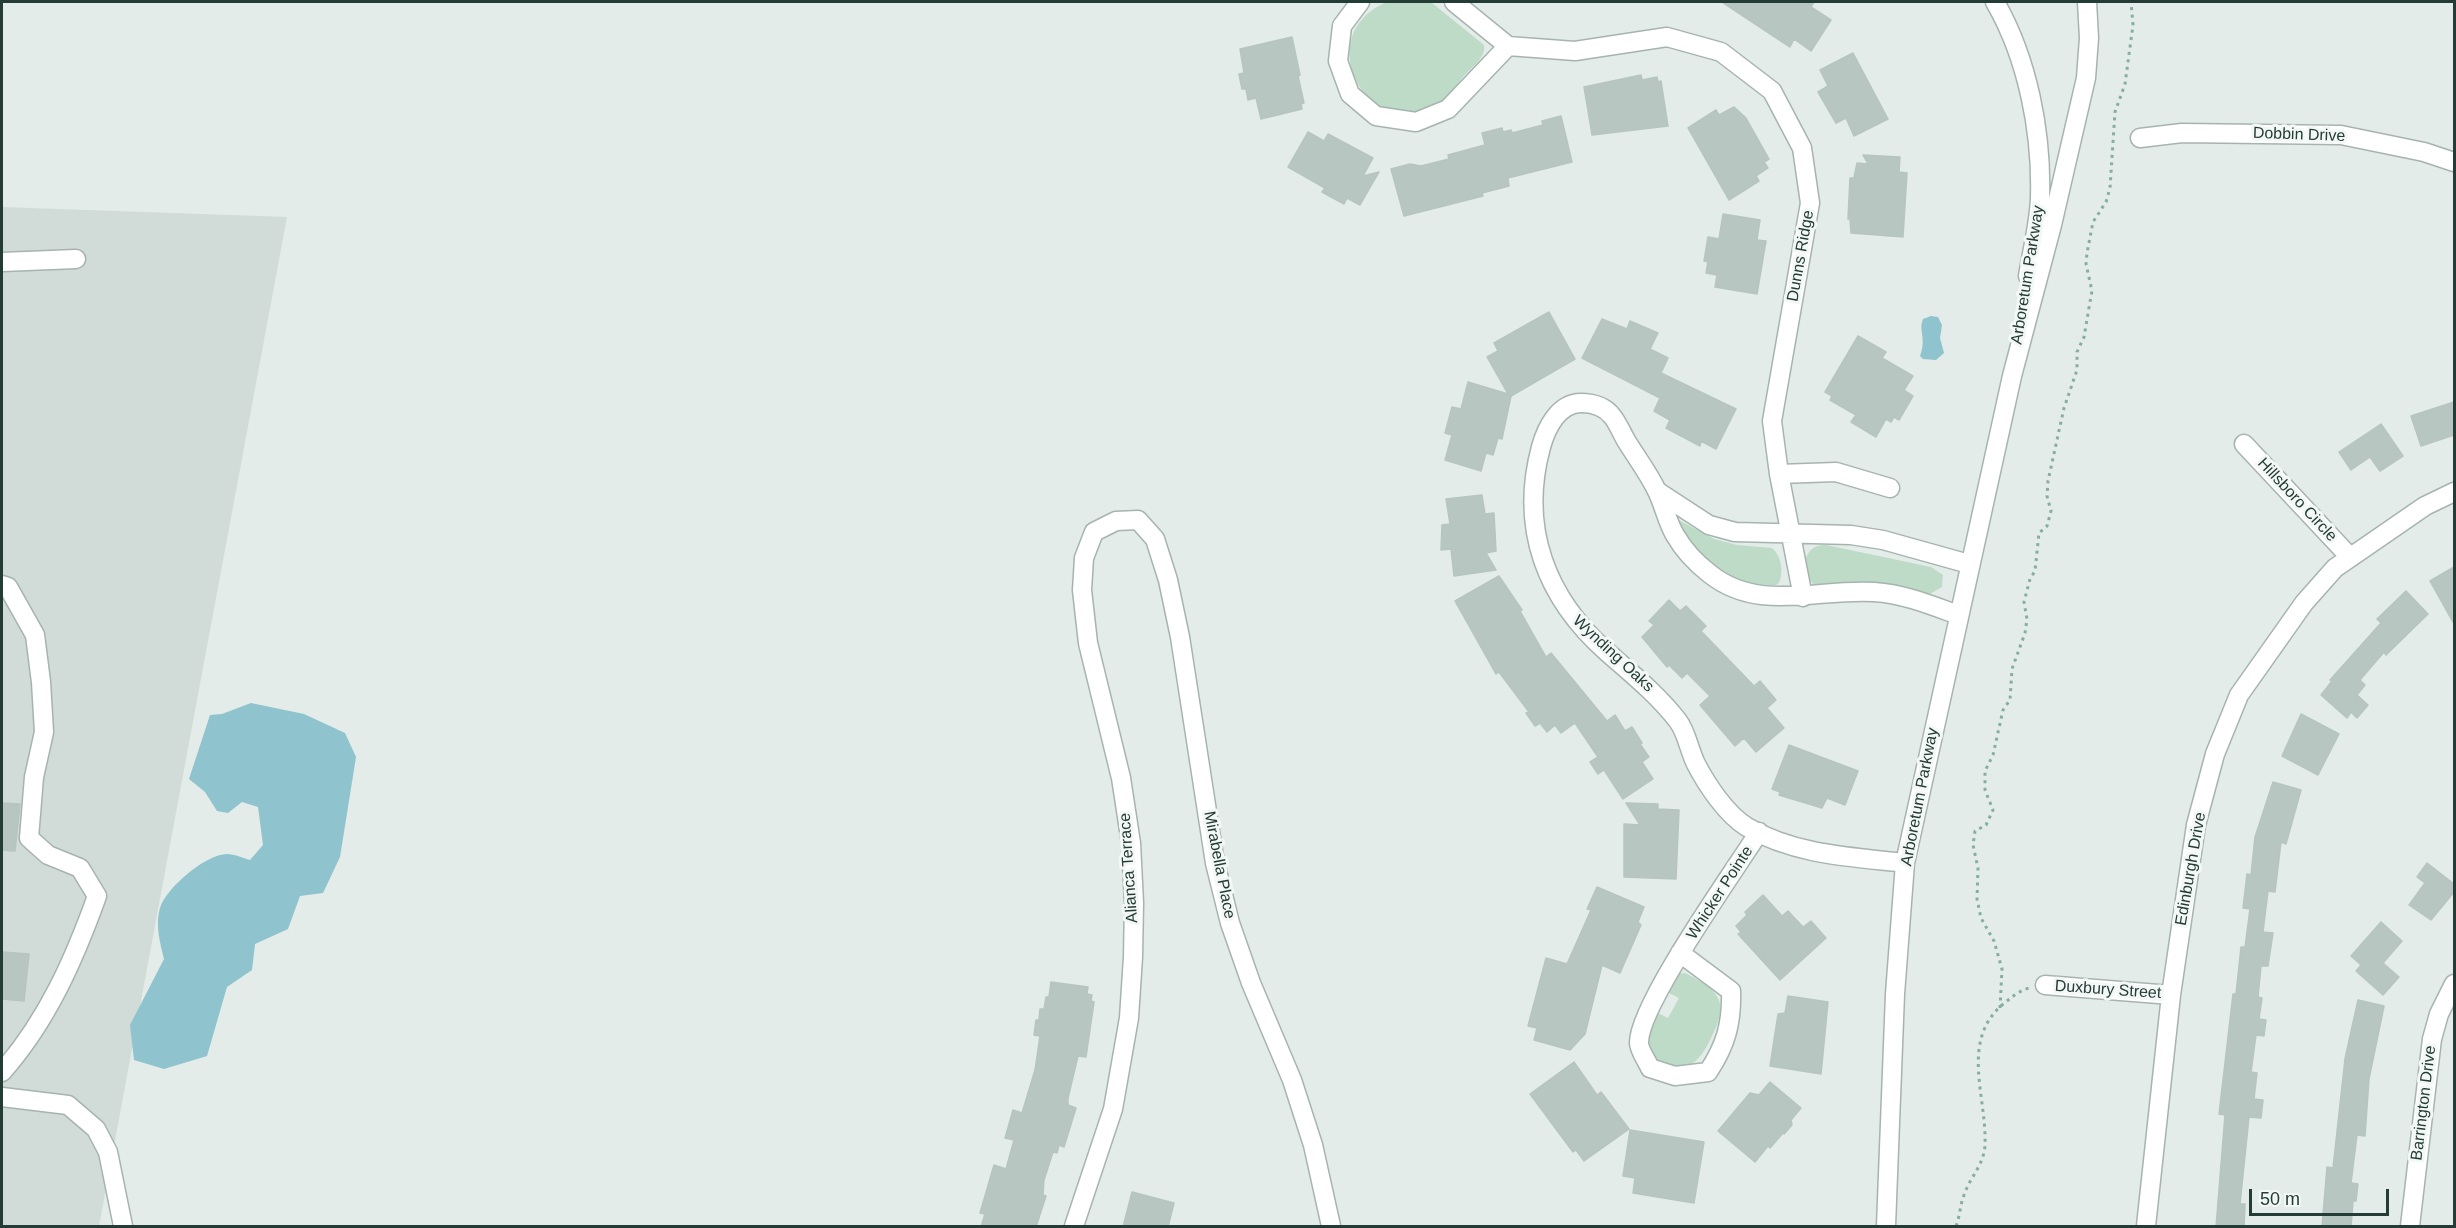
<!DOCTYPE html>
<style>
body{margin:0}
#map{position:relative;width:2456px;height:1228px;overflow:hidden;background:#e3ece8;font-family:Helvetica,sans-serif}
canvas{display:block}
.frame{position:absolute;inset:0;border:3px solid #243c36;pointer-events:none}
.scale{position:absolute;left:2249px;top:1189px;width:140px;height:27px;box-sizing:border-box;border:3px solid #243c36;border-top:0;padding-left:8px;font-size:18px;line-height:21px;white-space:nowrap;color:#243c36;-webkit-text-stroke:4px #f3f8f6;paint-order:stroke}
</style>
<div id="map">
<canvas width="2456" height="1228"></canvas>
<div class="frame"></div>
<div class="scale">50 m</div>
</div>
<script>
const g = document.querySelector('canvas').getContext('2d');
g.lineJoin = 'round';
function paint(path, color) {
  g.fillStyle = color;
  g.fill(path, 'evenodd');
}
function trace(path, color, width, dash) {
  g.strokeStyle = color;
  g.lineWidth = width;
  g.lineCap = dash ? 'butt' : 'round';
  g.setLineDash(dash || []);
  g.stroke(path);
}
function write(font, color, halo, rows, align = 'center') {
  g.font = font + ' Helvetica,sans-serif';
  g.lineWidth = 6;
  g.setLineDash([]);
  g.textBaseline = 'middle';
  g.strokeStyle = halo;
  g.fillStyle = color;
  for (const [text, x, y, turn = 0] of rows) {
    g.save();
    g.translate(x, y);
    g.rotate((+turn || 0) * Math.PI / 180);
    g.textAlign = isNaN(turn) ? turn : align;
    if (halo) g.strokeText(text, 0, 0);
    g.fillText(text, 0, 0);
    g.restore();
  }
}
paint(new Path2D(`
 M2 207 287 217 99 1226H2Z`), '#d1dbd7');
paint(new Path2D(`
 M1387 2 1432 3 1484 45C1486 59 1470 68 1462 78 1455 88 1448 99 1438 105 1368 146 1308 35 1387 2Z
 M1673 517 1714 539 1737 545 1772 548C1781 556 1784 570 1779 583 1761 599 1715 570 1700 556 1689 546 1682 529 1673 517Z
 M1826 545 1931 567 1943 575 1942 587 1930 594 1905 589 1817 587C1799 575 1801 544 1826 545Z
 M1685 973C1696 979 1712 986 1718 998 1724 1011 1717 1026 1711 1038 1697 1069 1676 1081 1648 1053L1647 1023 1654 1011 1668 1018 1679 998 1665 991 1676 974Z`), '#bddbc6');
paint(new Path2D(`
 M1931 316 1938 317 1942 325 1940 338 1944 353 1936 360 1923 359 1920 356C1927 338 1918 331 1923 319Z
 M251 703 304 714 345 733 356 757 340 857 323 893 300 896 288 929 255 944 252 970 227 987 207 1056 164 1069 134 1060 130 1025 164 959C160 943 155 924 160 908 166 888 206 854 227 854 234 854 243 858 250 860L263 845 258 807 242 802 228 813 217 811 205 792 189 779 210 715 222 714Z`), '#8fc3cd');
const building = new Path2D(`
 M1722 2H1814L1811 7 1831 20 1811 51 1794 39 1790 47Z
 M1292 37 1300 75 1298 76 1304 103 1301 104 1302 109 1261 119 1256 98 1248 100 1246 89H1242L1239 74 1244 73 1240 49Z
 M1853 53 1888 119 1854 136 1846 118 1836 123 1818 92 1828 86 1820 70Z
 M1641 75 1642 80 1657 77 1658 82 1661 81 1668 126 1592 135 1584 87Z
 M1734 107 1746 118 1769 159 1764 162 1768 168 1756 176 1759 181 1729 200 1688 128 1716 110 1719 115Z
 M1561 116 1572 162 1508 178 1509 186 1482 193 1483 196 1404 216 1391 169 1410 164 1421 166 1449 159 1448 155 1485 145 1482 133 1502 128 1503 132 1511 130 1512 133 1543 125 1542 121Z
 M1308 132 1324 141 1328 134 1373 158 1363 176 1379 172 1360 205 1347 198 1344 204 1322 192 1325 188 1288 167Z
 M1863 155 1900 157 1899 172 1907 173 1903 237 1851 233 1850 219H1848L1850 178H1854L1857 163 1868 164Z
 M1723 214 1760 220 1757 240 1766 241 1757 294 1715 287 1717 275 1706 273 1708 262 1704 261 1708 237 1719 239Z
 M1549 312 1575 359 1511 396 1502 439 1498 438 1493 455 1486 453 1481 471 1445 460 1452 435 1445 433 1452 407 1461 409 1468 382 1508 394 1487 357 1498 351 1494 343Z
 M1602 319 1627 329 1630 321 1658 333 1650 349 1668 358 1661 373 1736 409 1716 449 1701 441 1700 446 1666 428 1670 420 1654 411 1660 398 1582 358Z
 M1858 336 1886 352 1882 358 1913 376 1904 390 1913 396 1899 420 1894 417 1891 422 1886 419 1876 437 1851 422 1856 415 1830 400 1832 396 1825 392Z
 M2454 402V435L2421 446 2411 416Z
 M2381 424 2403 456 2380 471 2370 457 2351 470 2339 452Z
 M1482 495 1485 514 1494 513 1496 551 1486 553 1496 570 1454 576 1451 549 1441 550 1442 525 1450 524 1446 499Z
 M2454 567V624L2430 581Z
 M1499 576 1522 610 1520 611 1546 657 1551 653 1607 721 1615 715 1625 731 1632 727 1642 743 1640 744 1649 757 1642 762 1653 779 1623 799 1604 770 1598 774 1590 762 1598 757 1575 723 1561 733 1555 725 1547 732 1540 723 1535 726 1526 713 1529 712 1499 672 1496 674 1455 601Z
 M2406 591 2428 614 2386 655 2384 652 2360 680 2365 685 2357 695 2368 705 2357 718 2351 712 2347 718 2321 695 2332 681 2330 680 2381 623 2377 619Z
 M1669 600 1680 611 1686 606 1706 626 1701 631 1754 686 1760 681 1776 700 1767 708 1784 728 1756 752 1744 738 1735 746 1700 705 1710 696 1687 673 1682 678 1669 665 1667 667 1642 637 1654 625 1649 621Z
 M2301 714 2339 734 2318 775 2282 756Z
 M1789 745 1858 771 1845 805 1827 798 1822 808 1779 795 1780 792 1772 789Z
 M2273 782 2301 790 2286 844 2281 842 2275 892 2268 891 2263 932 2273 933 2268 966H2261L2258 997 2262 998 2259 1019 2266 1020 2264 1036 2256 1035 2251 1072 2257 1073 2254 1099 2263 1100 2261 1118 2249 1117 2240 1204H2245L2244 1227H2216L2225 1115 2219 1114 2233 994H2236L2241 947H2245L2250 909 2243 908 2247 874 2251 875 2255 837Z
 M2 803 20 804 15 851 2 850Z
 M1626 803 1658 804V809L1679 810 1676 879 1624 877V824L1640 825Z
 M2427 863 2454 884V892L2431 920 2409 905 2425 883 2417 877Z
 M1597 887 1644 907 1638 922 1641 925 1620 973 1602 965 1585 1034 1570 1050 1534 1040 1537 1028 1528 1026 1546 958 1567 964 1591 910 1587 909Z
 M1763 895 1782 916 1788 911 1803 927 1811 921 1826 938 1780 980 1738 934 1741 932 1736 926 1747 915 1745 912Z
 M2381 922 2402 941 2383 963 2399 977 2383 995 2356 971 2361 965 2351 956Z
 M2 952 29 954 24 1001 2 999Z
 M1051 982 1088 987 1087 994 1092 995 1091 1001 1094 1002 1086 1057 1078 1056 1068 1098V1105L1076 1108 1064 1147 1059 1145 1057 1153 1053 1152 1044 1180 1043 1195 1046 1196 1036 1227H981L985 1214 980 1213 994 1165 1006 1169 1014 1140 1005 1138 1013 1110 1022 1113 1035 1070 1040 1036 1034 1035 1036 1020H1039L1040 1009H1044L1046 997H1049Z
 M1788 996 1828 1002 1821 1074 1770 1066 1778 1014 1785 1013Z
 M2358 1000 2384 1006 2369 1079 2365 1136 2357 1135 2351 1183 2358 1184 2356 1201H2353L2351 1227H2322L2327 1167 2333 1168 2345 1059Z
 M1574 1062 1597 1095 1601 1092 1629 1129 1584 1161 1576 1150 1573 1152 1530 1094Z
 M1770 1082 1801 1108 1791 1120 1792 1125 1784 1134 1783 1133 1770 1148 1768 1146 1755 1162 1718 1131 1750 1093 1759 1095Z
 M1630 1130 1704 1142 1694 1203 1633 1193 1635 1178 1623 1176Z
 M1132 1192 1174 1203 1168 1227H1123Z`);
paint(building, '#b8c6c1');
trace(building, '#b6c5bf', 1.5);
const minor = new Path2D(`
 M1360 2 1342 26 1338 61 1350 94 1376 116 1416 122 1448 109 1508 46
 M1454 2 1508 46 1575 51 1667 37 1721 52 1772 91 1802 148 1810 203 1772 421 1779 474 1803 597
 M1995 2C2028 59 2042 133 2040 198 2039 224 2032 251 2028 276
 M2140 138 2182 133 2341 135 2424 152 2454 162
 M2 262 76 259
 M2244 444 2349 556
 M1779 474 1836 472 1890 488
 M1657 491 1709 525 1735 532 1851 535 1883 540 1969 564
 M2 585 8 587 35 635 41 682 44 732 34 777 29 838 48 855 80 868 97 896C74 960 47 1021 2 1072
 M1905 863C1852 857 1795 855 1747 827 1726 814 1707 785 1696 764 1689 750 1687 733 1678 721 1657 694 1632 674 1607 652 1546 598 1519 528 1541 447 1546 429 1558 403 1581 403 1593 403 1605 407 1612 416 1618 423 1622 434 1627 442 1637 458 1649 474 1657 491 1664 505 1667 522 1675 535 1683 549 1697 564 1710 574 1759 613 1819 588 1874 592 1904 594 1931 605 1958 615
 M1680 953 1731 991C1732 1023 1726 1045 1708 1072L1675 1076 1650 1068C1647 1061 1639 1050 1639 1043 1638 1006 1735 870 1759 832
 M2045 985 2171 995
 M2 1097 68 1105 96 1129 108 1152 123 1226
 M1074 1226 1113 1109 1129 1018 1133 957 1134 903 1131 843 1121 778 1088 643 1082 590 1084 558 1094 532 1116 521 1138 520 1155 539 1168 580 1180 637 1215 863 1230 923 1251 983 1292 1080 1313 1145 1331 1226
 M1886 1226 1895 994 1905 863 2012 376 2052 225 2086 78 2089 38 2087 2
 M2146 1226 2171 995 2196 825 2215 754 2239 695 2304 603 2335 568 2425 506 2454 492
 M2410 1226 2432 1039 2439 1014 2454 984`);
trace(minor, '#a6b4af', 21);
trace(new Path2D(`
 M2000 1008 2002 969 1994 941 1981 918 1977 899 1978 868 1973 845 1975 831 1986 825 1993 810 1985 790V771L1993 755 2003 710 2010 700 2012 669 2025 633 2027 619 2024 602 2030 579 2035 571 2039 533 2047 526 2051 511 2047 496 2048 481 2064 408 2077 370V352L2084 337 2090 302 2092 291 2086 264 2087 253 2093 222 2106 202 2110 188 2115 112 2125 84 2133 25 2131 2
 M1956 1226C1960 1216 1960 1205 1964 1195 1970 1177 1984 1165 1985 1145 1987 1097 1960 1042 2002 1005 2011 998 2018 991 2029 988`), '#86ada1', 3, [3, 4.5]);
trace(minor, '#fff', 18);
write('16px', '#243c36', '#f3f8f6', [
 ["Dobbin Drive",2299,135,2],
 ["Dunns Ridge",1801,256,-80],
 ["Arboretum Parkway",2028,275,-81],
 ["Hillsboro Circle",2297,500,47],
 ["Wynding Oaks",1613,654,43],
 ["Arboretum Parkway",1920,797,-79],
 ["Mirabella Place",1219,865,79],
 ["Alianca Terrace",1129,868,-94],
 ["Edinburgh Drive",2191,869,-80],
 ["Whicker Pointe",1720,893,-57],
 ["Duxbury Street",2108,990,4],
 ["Barrington Drive",2424,1103,-83]
]);
</script>
